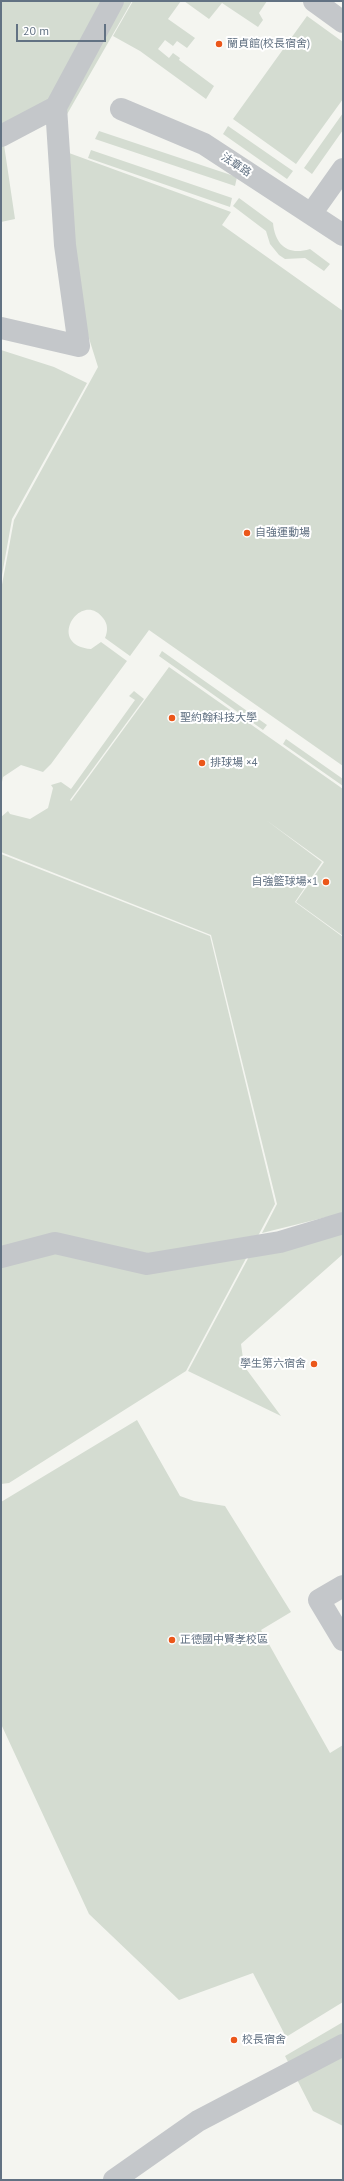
<!DOCTYPE html>
<meta charset="utf-8">
<style>
body{margin:0}
#map{position:relative;width:344px;height:2181px;overflow:hidden;background:#f4f5f0;font-family:"PT Sans",sans-serif}
canvas{display:block}
.frame{position:absolute;inset:0;border:2px solid #627283;pointer-events:none}
.scale{position:absolute;left:16px;top:24px;width:90px;height:18px;box-sizing:border-box;border:2px solid #627283;border-top:0;padding-left:5px;font-size:12px;line-height:14px;white-space:nowrap;color:#627283;-webkit-text-stroke:3px #fff;paint-order:stroke}
</style>
<div id="map">
<canvas width="344" height="2181"></canvas>
<div class="frame"></div>
<div class="scale">20 m</div>
</div>
<script>
const g = document.querySelector('canvas').getContext('2d');
g.lineJoin = 'round';
function paint(path, color) {
  g.fillStyle = color;
  g.fill(path, 'evenodd');
}
function trace(path, color, width, dash) {
  g.strokeStyle = color;
  g.lineWidth = width;
  g.lineCap = dash ? 'butt' : 'round';
  g.setLineDash(dash || []);
  g.stroke(path);
}
function write(font, color, halo, rows, align = 'center') {
  g.font = font + ' "PT Sans","Noto Sans TC",sans-serif';
  g.lineWidth = 4;
  g.setLineDash([]);
  g.textBaseline = 'middle';
  g.strokeStyle = halo;
  g.fillStyle = color;
  for (const [text, x, y, turn = 0] of rows) {
    g.save();
    g.translate(x, y);
    g.rotate((+turn || 0) * Math.PI / 180);
    g.textAlign = isNaN(turn) ? turn : align;
    if (halo) g.strokeText(text, 0, 0);
    g.fillText(text, 0, 0);
    g.restore();
  }
}
paint(new Path2D(`
 M1 1H132L66 116 3 138 15 219 1 222Z
 M133 1H181L168 19 195 38 187 48 177 41 173 46 165 40 158 49 169 58 173 53 180 58 179 60 214 86 206 99 140 51 113 36Z
 M184 1H267L259 13 263 20 258 27 222 3 209 19Z
 M307 16 343 42V99L296 164 233 119Z
 M343 113V130L312 174 304 168Z
 M228 126 293 171 287 179 223 134Z
 M99 131 237 177 235 186 95 139Z
 M91 150 232 198 230 207 88 158Z
 M69 153 231 212 222 225 343 311V766L149 630 130 656 105 638C108 631 108 624 103 618 81 589 45 645 91 649L101 642 127 661 51 764 43 772 21 765 3 777 1 787V590L14 520 98 367 82 316 70 195Z
 M239 198 273 223C275 245 288 256 310 249L330 264 324 271 305 258 285 259 279 255 270 244 266 231 233 206Z
 M1 350 54 367 87 383 12 519 1 581Z
 M162 651 267 725 263 730 159 656Z
 M169 667 343 789V936L296 902 324 862 266 820 322 862 295 902 343 937V1213L262 1233 277 1204 211 935 1 852V817L8 811 10 814 30 819 48 808 53 788 51 785 61 782 71 789 135 700 129 696 134 691 144 699 70 800 71 801Z
 M286 739 343 779V786L283 744Z
 M1 854 210 936 275 1204 186 1371 9 1483 1 1484Z
 M343 1228V1254L241 1344 244 1366 281 1416 188 1371 252 1251Z
 M137 1420 180 1496 194 1501 225 1506 291 1612 261 1630 330 1753 343 1745V2002L286 2037 253 1973 179 2000 89 1914 1 1724V1502Z
 M343 2022V2126L313 2111 285 2056Z`), '#d4dcd1');
trace(new Path2D(`
 M314 1 343 22
 M121 109 204 144 343 235
 M1 136 56 107 113 1
 M311 214 343 169
 M1 328 79 346 65 245 56 107
 M1 1257 55 1243 147 1264 280 1242 343 1223
 M343 1586 319 1600 343 1640
 M114 2180 198 2121 343 2045`), '#c4c7ca', 22);
for (const [x, y, r, color] of [
 [219,44,4,"#eb571a"],
 [247,533,4,"#eb571a"],
 [172,718,4,"#eb571a"],
 [202,763,4,"#eb571a"],
 [326,882,4,"#eb571a"],
 [314,1364,4,"#eb571a"],
 [172,1640,4,"#eb571a"],
 [234,2040,4,"#eb571a"]
]) {
  const dot = new Path2D();
  dot.arc(x, y, r, 0, 2 * Math.PI);
  g.fillStyle = color;
  g.fill(dot);
  trace(dot, '#fff', 1.5);
}
write('11px', '#627283', '#fff', [
 ["蘭貞館(校長宿舍)",227,44],
 ["自強運動場",255,533],
 ["聖約翰科技大學",180,718],
 ["排球場 ×4",210,763],
 ["自強籃球場×1",318,882,"right"],
 ["學生第六宿舍",306,1364,"right"],
 ["正德國中賢孝校區",180,1640],
 ["校長宿舍",242,2040]
], 'left');
write('11px', '#627283', '#fff', [
 ["法章路",236,165,33]
]);
</script>
